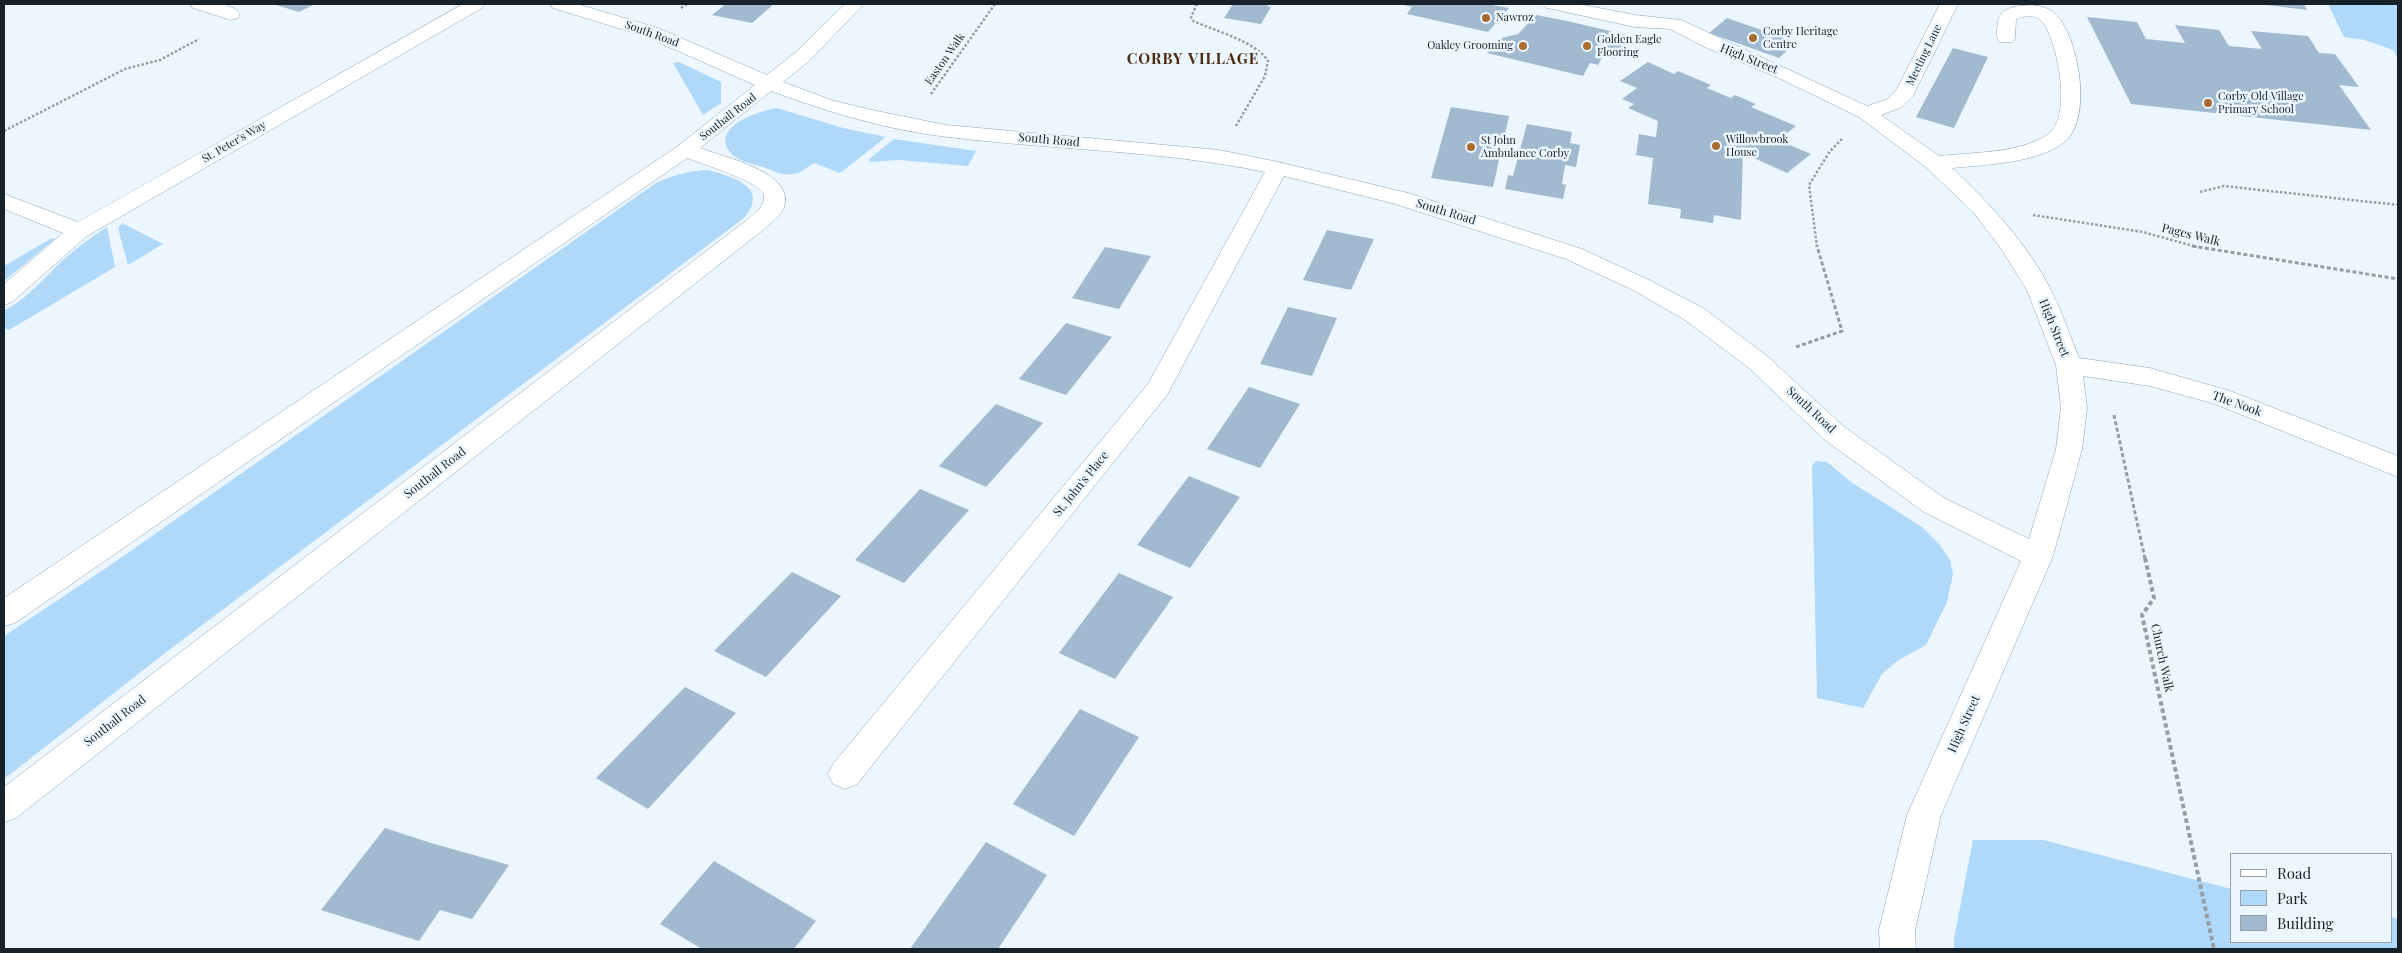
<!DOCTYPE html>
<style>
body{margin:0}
#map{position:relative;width:2402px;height:953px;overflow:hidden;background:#ecf6ff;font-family:"Playfair Display",serif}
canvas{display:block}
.frame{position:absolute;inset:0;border:5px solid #172129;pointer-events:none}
.legend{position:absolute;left:2230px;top:853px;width:162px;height:90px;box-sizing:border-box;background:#ecf6ff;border:1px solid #97a1a9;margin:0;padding:6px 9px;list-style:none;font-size:15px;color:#172129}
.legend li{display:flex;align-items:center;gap:10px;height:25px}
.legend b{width:25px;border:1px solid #97a1a9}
</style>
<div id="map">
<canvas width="2402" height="953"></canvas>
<div class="frame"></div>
<ul class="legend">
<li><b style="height:6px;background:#fff"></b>Road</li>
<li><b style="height:14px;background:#b0d8f9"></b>Park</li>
<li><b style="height:14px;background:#a1bacf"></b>Building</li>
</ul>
</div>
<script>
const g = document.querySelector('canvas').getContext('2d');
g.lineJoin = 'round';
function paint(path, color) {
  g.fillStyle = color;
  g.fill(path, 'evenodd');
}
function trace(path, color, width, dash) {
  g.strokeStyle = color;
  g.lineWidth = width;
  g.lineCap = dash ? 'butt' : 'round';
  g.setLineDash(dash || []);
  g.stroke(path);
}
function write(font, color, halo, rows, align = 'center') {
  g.font = font + ' "Playfair Display",serif';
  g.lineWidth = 5;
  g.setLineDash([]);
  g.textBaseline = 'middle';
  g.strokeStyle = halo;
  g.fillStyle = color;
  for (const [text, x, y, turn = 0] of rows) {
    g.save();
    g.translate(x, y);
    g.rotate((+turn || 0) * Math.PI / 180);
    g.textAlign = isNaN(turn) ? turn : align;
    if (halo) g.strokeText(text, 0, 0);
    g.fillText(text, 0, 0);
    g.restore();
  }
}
paint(new Path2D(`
 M2328 4H2398V59L2393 50 2365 40 2344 37Z
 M679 62 721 82V103L703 115 673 63Z
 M777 108 843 128 886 137 840 173 814 163C807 167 801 173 793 174 783 176 773 171 763 167 754 164 741 162 734 156 705 129 757 111 777 108Z
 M894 139 976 151 968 166 899 160 870 162 869 159Z
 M707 170C731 176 771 187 744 218L169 650 4 779V636L112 564 656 183C673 175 688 171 707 170Z
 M122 223 163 244 128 265 118 228Z
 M107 227 115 267 9 330 4 328V311C28 298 43 279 63 260 77 248 91 237 107 227Z
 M52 238 55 239 4 281V266Z
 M1816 461 1827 462 1851 482 1922 527 1939 544 1950 560 1953 574 1947 602 1926 645 1897 661 1882 674 1863 708 1817 698 1812 466Z
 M1973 840H2043L2231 889V942H2391V917L2398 919V949H1954V939Z`), '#b0d8f9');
paint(new Path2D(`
 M273 4H315L299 12Z
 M726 4H774L752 23 712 15Z
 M1233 4H1268L1267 6 1271 7 1261 24 1224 18Z
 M1399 4H1487L1509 8 1488 32 1407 14 1412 7Z
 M2267 4H2304L2307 10 2267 5Z
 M1536 15 1567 21 1627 35 1615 59 1603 56 1598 65 1590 63 1583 76 1487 53 1502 38 1518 34Z
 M2087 17 2137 22 2146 39 2185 43 2175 25 2219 30 2229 46 2262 49 2251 31 2308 36 2319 53 2335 54 2359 87 2339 85 2371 130 2131 104Z
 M1727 18 1796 42 1779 58 1709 33Z
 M1953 48 1988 57 1954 128 1916 117Z
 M1648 62 1674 74 1678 71 1711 85 1707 88 1731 98 1735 95 1756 104 1751 107 1796 126 1778 140 1811 154 1787 173 1743 153 1741 220 1714 215 1713 223 1680 218 1681 209 1648 204 1653 158 1636 155 1639 134 1656 137 1658 121 1628 108 1634 104 1622 99 1637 88 1620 81Z
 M1451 107 1509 116 1493 187 1431 178Z
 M1527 124 1572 132 1570 143 1580 145 1576 167 1565 165 1562 184 1566 185 1563 199 1505 189 1508 175 1513 176Z
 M1327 230 1374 239 1351 290 1303 280Z
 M1105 247 1151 256 1119 309 1072 298Z
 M1288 307 1337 318 1312 376 1260 364Z
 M1066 323 1112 337 1066 395 1019 379Z
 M1249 387 1300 404 1260 468 1207 449Z
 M996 404 1043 423 986 487 939 466Z
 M1189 476 1240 497 1190 568 1137 545Z
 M920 489 969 510 904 583 855 560Z
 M792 572 841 596 766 677 714 651Z
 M1119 573 1173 597 1115 679 1059 653Z
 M685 687 736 713 648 809 596 778Z
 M1080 709 1139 737 1074 836 1013 804Z
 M385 828 431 843 509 865 472 919 440 910 419 941 321 910Z
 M986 842 1047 875 998 949H910Z
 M714 861 816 921 794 949H702L660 924Z`), '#a1bacf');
const minor = new Path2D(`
 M190 4C204 3 231 1 240 14L238 18 231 20 193 8Z
 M463 4H485L482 8 87 236 12 302 4 305V284L63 233 4 209V194L78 222Z
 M550 4H577L658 28 767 75 795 53 845 4H864L809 61 783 82 831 100 867 109 946 125 1219 150 1278 162 1408 193 1582 249 1649 280 1703 308 1767 356 1843 426 1944 498 2029 539 2056 449 2061 408 2056 365 2027 290 2000 247 1973 212 1927 168 1859 117 1781 79 1705 47 1670 29 1635 27 1552 9 1546 8 1543 4H1578L1635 15 1681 20 1867 106 1888 99 1897 89 1940 4H1958L1913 96 1902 107 1881 115 1939 156C1974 152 2017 154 2047 135 2073 119 2058 45 2044 24 2038 14 2025 15 2016 19L2015 38 2013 42H1999C1997 38 1997 36 1997 31 1998 17 1999 11 2014 7 2027 4 2044 4 2054 13 2079 34 2094 122 2063 143 2037 163 1984 165 1952 168 1990 204 2027 243 2051 290 2062 311 2070 336 2079 358L2150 368 2230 391 2398 456V477L2212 403 2150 386 2083 376 2087 408 2082 449 2053 556 1941 815 1915 930 1916 949H1880L1879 930 1907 815 2021 561 1924 512 1825 440 1749 368 1685 320 1633 290 1566 259 1392 203 1284 176 1167 395 857 784 845 789 833 784 828 774 833 764 1148 384 1265 172C1160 150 1053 150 948 137 887 130 828 112 771 91L700 148C724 157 796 173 784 207 781 216 769 224 763 230L16 818 4 822V787L747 220C755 213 765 207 764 195 763 183 700 163 687 158L15 623 4 626V598L678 146 755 85 644 36 553 8Z`);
trace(minor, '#8ba4b8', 1);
trace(new Path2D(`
 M1197 4 1191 17 1193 21C1213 30 1257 42 1268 61L1265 76 1236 126
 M681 8 687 4
 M931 94 995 4
 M4 131 125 69 160 60 199 39
 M2200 192 2224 186 2398 205
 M2033 215 2143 232 2197 247
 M1817 247 1809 185 1830 151 1842 139`), '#949ea7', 2.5, [2.5, 2]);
trace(new Path2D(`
 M2192 246 2398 279
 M1796 347 1842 331 1817 246
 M2114 415 2145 559`), '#949ea7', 3, [4, 2.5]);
trace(new Path2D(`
 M2145 558 2154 598 2142 615 2214 949`), '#949ea7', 4, [4.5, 3]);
paint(minor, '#fff');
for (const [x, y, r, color] of [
 [1486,18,5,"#a86c2f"],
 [1753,38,5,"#a86c2f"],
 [1523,46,5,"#a86c2f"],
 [1587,46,5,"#a86c2f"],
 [2208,103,5,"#a86c2f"],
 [1716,146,5,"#a86c2f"],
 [1471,147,5,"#a86c2f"]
]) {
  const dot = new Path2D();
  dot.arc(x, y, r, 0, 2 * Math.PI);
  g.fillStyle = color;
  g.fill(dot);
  trace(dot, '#ecf6ff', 2);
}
write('11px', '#172129', '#ecf6ff', [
 ["Nawroz",1496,18],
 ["Corby Heritage",1763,32],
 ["Centre",1763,45],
 ["Golden Eagle",1597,40],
 ["Flooring",1597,53],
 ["Oakley Grooming",1513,46,"right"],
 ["Corby Old Village",2218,97],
 ["Primary School",2218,110],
 ["Willowbrook",1726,140],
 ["House",1726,153],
 ["St John",1481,141],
 ["Ambulance Corby",1481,154]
], 'left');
write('11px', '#172129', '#ecf6ff', [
 ["South Road",652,34,20],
 ["Meeting Lane",1924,55,-64],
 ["Easton Walk",945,59,-55],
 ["Southall Road",728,117,-38],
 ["St. Peter's Way",234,142,-30]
]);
write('12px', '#172129', '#ecf6ff', [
 ["High Street",1749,59,22],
 ["South Road",1049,140,5],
 ["South Road",1446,212,17],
 ["Pages Walk",2191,235,14],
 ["High Street",2054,328,68],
 ["The Nook",2237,404,20],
 ["South Road",1811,410,43],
 ["Southall Road",435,473,-38],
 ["St. John's Place",1081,484,-51],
 ["Church Walk",2162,658,78],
 ["Southall Road",115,721,-38],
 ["High Street",1964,724,-66]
]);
g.letterSpacing = '1px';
write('bold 15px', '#4b2e11', '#ecf6ff', [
 ["CORBY VILLAGE",1193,59]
]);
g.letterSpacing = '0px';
</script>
